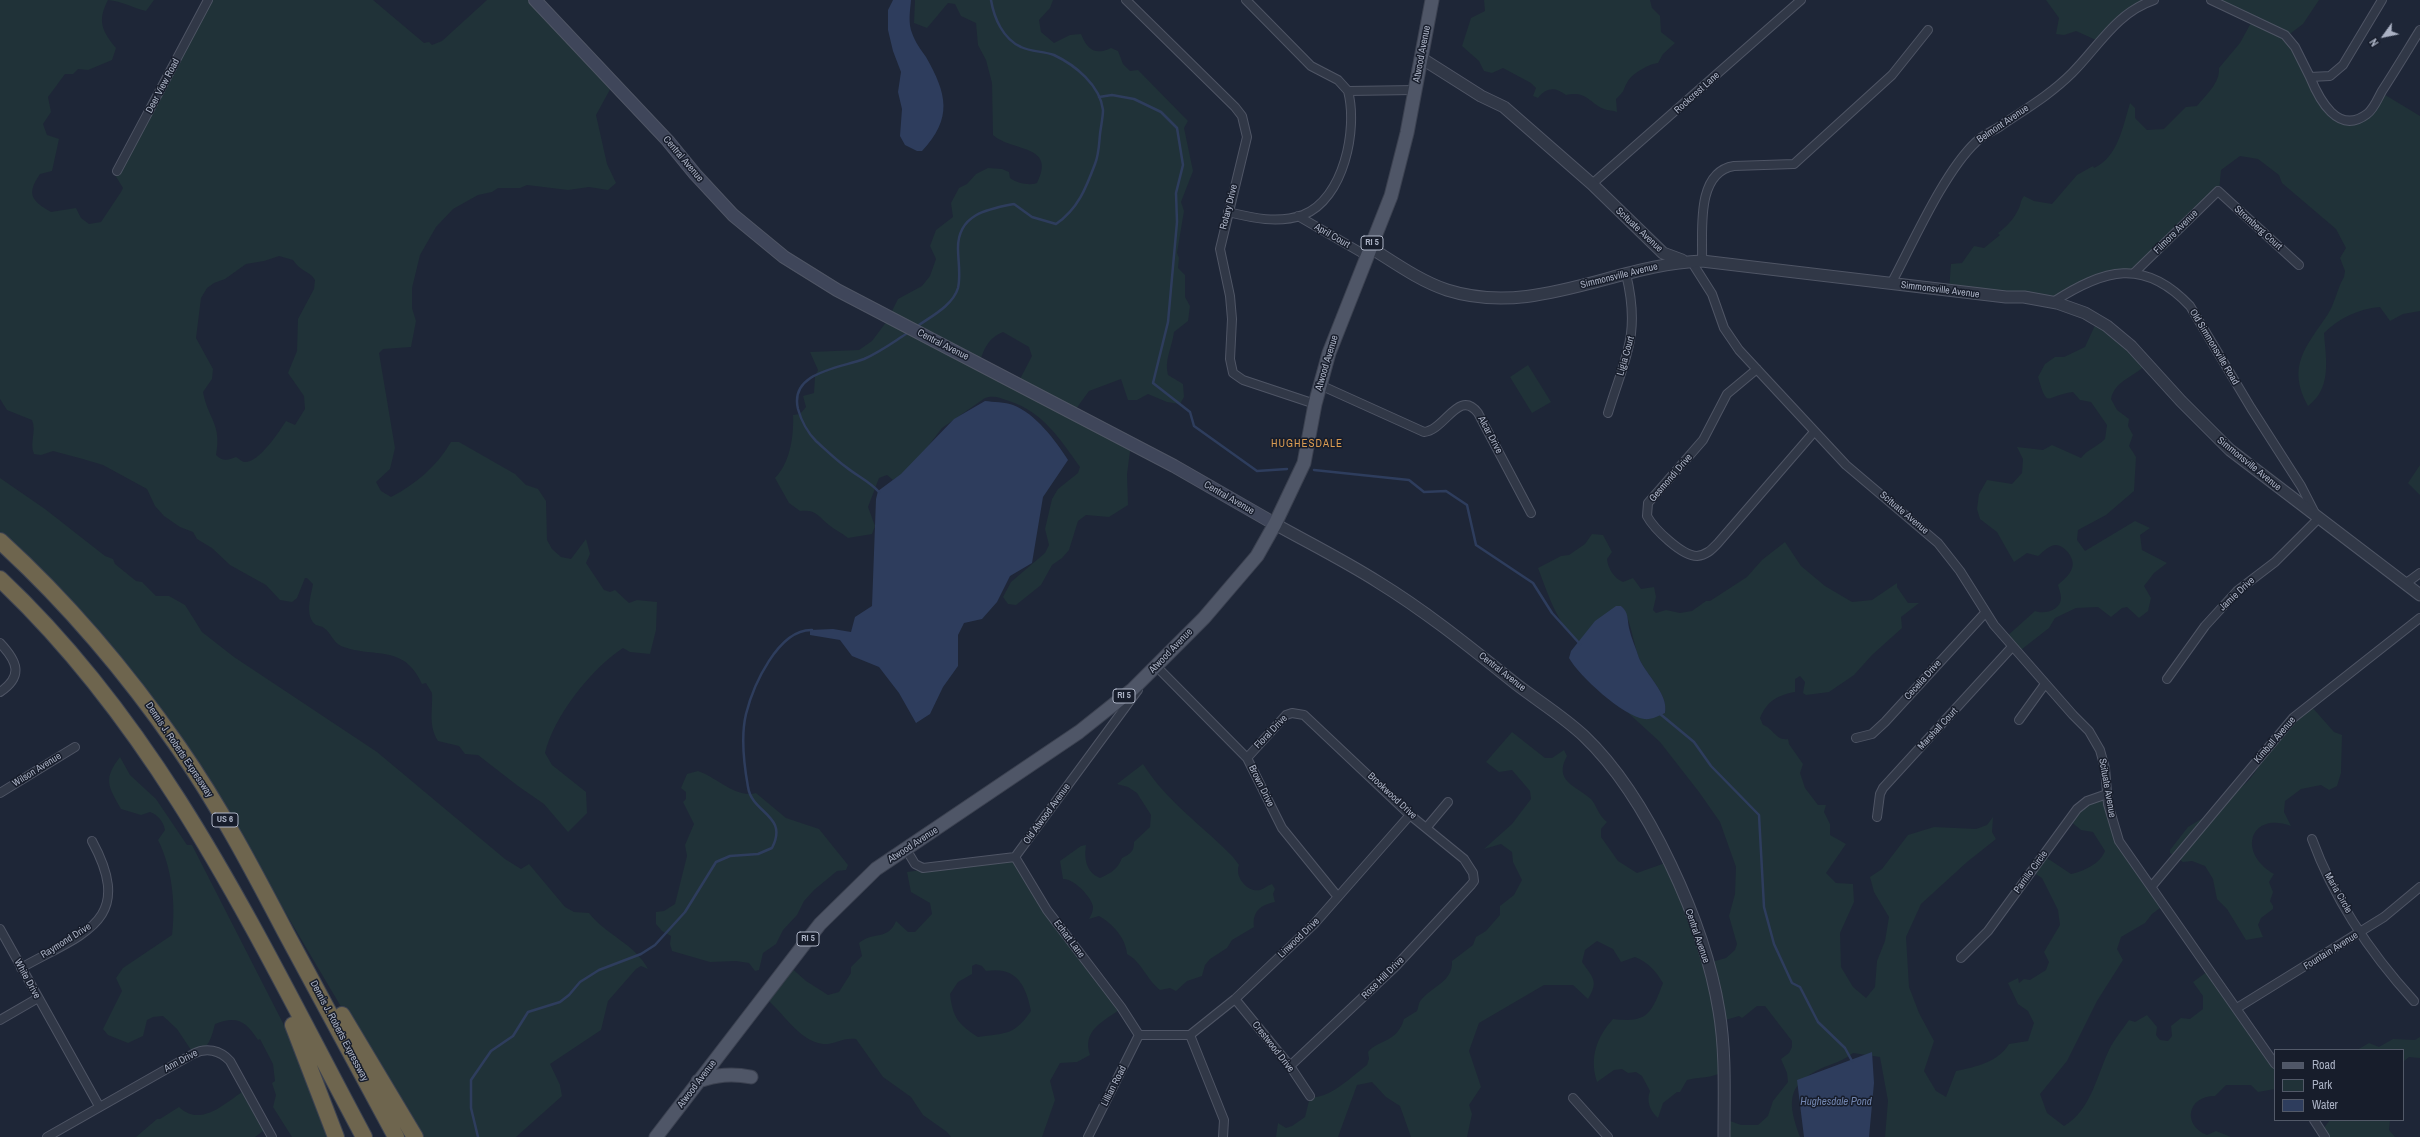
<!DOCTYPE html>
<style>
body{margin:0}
#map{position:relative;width:2420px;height:1137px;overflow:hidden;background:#1e2637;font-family:"Archivo Narrow",sans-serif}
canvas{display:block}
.legend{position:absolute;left:2274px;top:1049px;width:130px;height:72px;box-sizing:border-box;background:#171d2b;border:1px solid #525968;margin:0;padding:5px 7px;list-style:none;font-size:12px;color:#abb2c4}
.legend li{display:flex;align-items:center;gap:8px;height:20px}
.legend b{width:20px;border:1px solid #525968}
.north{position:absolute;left:2364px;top:16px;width:40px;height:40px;-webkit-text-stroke:3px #171d2b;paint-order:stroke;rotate:237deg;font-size:11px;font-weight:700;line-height:16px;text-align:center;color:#abb2c4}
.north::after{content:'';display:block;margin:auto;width:14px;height:18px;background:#abb2c4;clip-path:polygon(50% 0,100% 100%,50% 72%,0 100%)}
</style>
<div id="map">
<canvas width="2420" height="1137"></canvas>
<ul class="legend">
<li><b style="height:5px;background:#4f5667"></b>Road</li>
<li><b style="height:11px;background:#203238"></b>Park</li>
<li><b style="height:11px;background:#2e3d5d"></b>Water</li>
</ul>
<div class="north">N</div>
</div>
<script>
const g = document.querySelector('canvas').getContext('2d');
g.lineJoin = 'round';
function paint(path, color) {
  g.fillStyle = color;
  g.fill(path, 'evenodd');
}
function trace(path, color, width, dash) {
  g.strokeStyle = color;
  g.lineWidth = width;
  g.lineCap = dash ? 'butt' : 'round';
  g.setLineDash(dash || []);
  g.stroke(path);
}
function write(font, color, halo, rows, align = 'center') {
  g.font = font + ' "Archivo Narrow",sans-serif';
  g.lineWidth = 3;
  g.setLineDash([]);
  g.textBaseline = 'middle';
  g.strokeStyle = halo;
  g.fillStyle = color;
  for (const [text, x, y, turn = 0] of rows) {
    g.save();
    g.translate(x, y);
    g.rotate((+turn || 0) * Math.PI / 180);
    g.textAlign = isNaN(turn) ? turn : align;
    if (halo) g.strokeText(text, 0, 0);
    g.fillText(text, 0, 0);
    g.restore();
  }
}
paint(new Path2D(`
 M0 0H154L146 11C133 8 122 1 108 0 97 21 102 31 116 48L112 60 88 70 78 69 73 74H65L48 97 51 112 43 124 47 135 59 139 52 171 40 174C27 193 30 200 51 212L76 208 81 218 89 224 101 222 121 192 123 188 115 175 119 166 208 0H373L424 43 429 42 432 45 442 41 487 0H534L613 84 596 115 607 164 616 183 608 190 589 187 568 190 527 185 520 188H498L492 192 478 195 453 209 436 227 420 255 412 288V308L416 321 411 347 383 349 379 353 395 448 390 469 376 482 381 491 391 497C416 484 437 466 451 442H459L515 474 526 485 538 489 546 501 547 540 552 549 561 557 571 559 586 539 590 554 586 563 604 590 610 592 615 590 629 603 637 600 657 602 656 630 650 654 630 652 623 648C591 669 554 716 545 753L552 765 586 792 587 813 568 832 544 804 518 786 478 755 465 754 459 746 438 741C428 725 433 710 432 693L426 683 422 684C404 643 374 659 341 646 333 642 331 633 324 628 322 626 318 626 316 625 304 616 311 596 313 584L307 578H305L297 598 292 602 280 600 266 585 230 565 212 548 197 539 193 532 180 527 164 516 155 506 147 489 103 465 83 459 53 451 41 455 34 454C29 442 37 432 32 420L7 410 0 399ZM279 256 293 260C301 272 310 271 315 280L314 289 298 319 297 351 288 373 304 396 305 409 295 425 286 421C279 432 258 464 244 462 241 461 238 458 236 457 228 460 223 462 216 455 222 424 208 419 203 392L212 379 213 369 196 338 201 298 207 288 214 283 225 279 246 264 264 261Z
 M915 0H1053L1050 8 1039 20 1041 32 1054 43 1070 35 1081 34C1087 49 1095 56 1111 48L1118 51 1123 64 1130 71 1138 70 1188 121 1184 128 1193 171 1181 202 1184 211 1177 253 1179 258 1178 268 1185 275V297L1190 306 1188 321 1174 332C1172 348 1164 360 1168 375L1183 384 1184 397 1180 404 1167 402 1148 394 1137 400H1128L1121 379 1089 391 1073 413 1131 444 1127 474 1128 505 1109 517 1086 515 1078 521 1069 550 1062 558 1052 565 1041 585 1016 605 1008 604 1003 597 1011 582 1045 553 1049 545 1045 529 1052 499 1058 489 1078 473 1080 467C1060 439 1043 412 1009 401 1000 398 994 395 985 398L942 428 909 471 893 480 887 475 879 478 868 507 875 526 872 534 848 538C842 533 835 530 829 525 818 516 816 509 800 511L789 503 775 478C790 463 794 436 793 415L800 414 806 407 803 396 814 393 815 377 818 370 810 352 859 350 872 341 887 321 898 299 922 286 930 276 936 259 930 246 936 230 953 217 951 203 959 188 967 184 976 174 988 168 1002 169 1009 172 1010 178C1016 183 1030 186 1037 183 1057 144 1012 152 993 135L992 83 986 60 978 45 976 23 961 16 955 4 948 3 927 28 914 23ZM1003 332 1029 347 1032 356 1018 383 979 364C984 349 988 338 1003 332Z
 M1484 0H1650L1652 8 1660 16 1661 32 1675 43 1663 54 1658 63C1649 64 1633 73 1628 81 1622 91 1626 90 1616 99L1617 112C1613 110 1608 111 1604 109 1589 103 1587 90 1566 95 1555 87 1547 87 1538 98L1533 96 1536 88 1531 83 1503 68 1492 73 1484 71 1479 61 1462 46 1471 18 1485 11Z
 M2046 0H2155L2096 40 2076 31 2064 35 2056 34 2059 18Z
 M2209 0H2319L2303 24 2287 36 2336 116 2359 118 2382 93 2420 116V311L2403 314 2390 321 2380 307C2358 309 2339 318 2324 333 2326 360 2332 388 2308 406 2286 366 2306 347 2328 314 2335 303 2337 289 2344 277L2345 271 2340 258 2346 248 2336 229 2282 183 2279 175 2258 159 2240 156 2221 170 2219 191 2138 268 2119 274 2056 300 1949 290 1951 264 1962 263 1974 246 1984 248 2000 235 1998 233C2005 228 2014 219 2018 210 2021 205 2020 201 2024 196L2034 201 2052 204 2077 175 2093 166 2094 168C2118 157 2123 126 2130 103L2135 108V118L2147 130 2164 129 2186 107 2197 106C2206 95 2220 83 2219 68L2240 43 2252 21Z
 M2097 321 2146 364C2135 377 2115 380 2111 399L2117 410 2129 419 2128 426 2133 435 2129 446 2136 457 2134 491 2106 515 2078 530 2077 540 2085 551 2135 521 2150 528 2140 535 2142 550 2167 563 2154 573 2144 586 2151 598 2148 611 2139 618 2127 607 2122 608 2111 617 2098 607 2076 608 2055 618 2049 628 2017 653 2005 638 2035 611C2044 615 2061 610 2061 598 2061 594 2059 589 2058 585 2063 580 2070 575 2072 568 2076 560 2065 545 2056 545 2049 545 2043 552 2038 556L2027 553 2014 562 1997 532 1980 519 1977 509 1979 494 1987 480 2012 484 2022 473 2023 459 2017 447 2043 450 2052 445 2081 458C2088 449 2097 447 2105 439L2107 425 2091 402 2080 400 2073 392C2046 395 2048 411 2038 377L2045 364 2055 357H2064L2085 347Z
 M1528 365 1551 402 1532 413 1510 377Z
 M2420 465V495L2408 483Z
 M0 478 45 509 105 556 113 559 115 564 136 581 142 582 156 596H169L185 605 202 632 234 657 377 752 505 859 521 869 529 864 565 907 574 912 589 913C606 935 635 944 648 969L641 966 636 969 608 1001 601 1030 550 1064 560 1085 562 1096 516 1137H418L223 807 152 706 0 539Z
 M1592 534 1603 535 1612 552 1607 559C1608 569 1614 578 1623 582L1633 578 1641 589 1654 587 1656 597 1653 610 1656 613 1666 610 1680 613 1692 611 1706 601H1710L1747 577 1762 560 1785 542 1801 566 1825 586 1852 602 1872 600 1897 583V587L1908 603H1919L1901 617 1902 628 1872 655 1854 675 1829 692 1806 695 1803 693 1805 682 1800 676 1795 679V692C1778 695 1767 701 1760 718L1763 725C1773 728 1776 741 1788 739L1789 744 1803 764 1800 773 1805 788 1818 805H1826L1824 812 1830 824V835L1846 844 1826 873 1836 883 1853 884 1854 902 1840 933 1841 967 1853 987 1866 998 1875 987 1877 961 1885 941 1889 917 1874 892 1870 877 1882 869 1908 835 1934 827 1976 829 1987 825 1993 817 1992 832 1996 839 1967 862 1921 904 1906 937 1909 987 1919 1013 1934 1041 1924 1071 1936 1091 1946 1097 1956 1071C1976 1067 1998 1062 2009 1044L2028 1041 2034 1023 2028 1011 2018 1004 2008 983 2018 978 2019 983 2024 979 2030 980 2046 970 2049 962 2044 952 2060 925 2058 910 2042 878 2031 871 2044 856 2071 874C2084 871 2100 864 2105 851L2093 832 2081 830 2069 820 2073 814 2105 795 2114 830 2164 905 2152 914 2145 923 2121 937 2117 949 2123 960 2097 1001 2067 1061 2040 1094 2047 1113 2064 1126C2092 1110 2097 1073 2111 1046 2116 1037 2123 1029 2129 1020L2135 1022 2147 1015 2157 1027 2156 1035 2160 1040 2168 1041 2172 1036 2171 1026 2181 1018 2190 1019 2203 1009V996L2193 982 2208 971 2275 1063V1089L2258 1092 2251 1085H2226L2215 1096C2187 1096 2182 1125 2207 1135L2216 1131 2231 1137H1885L1888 1101 1880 1057 1853 1053C1843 1061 1834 1063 1822 1068 1785 1085 1788 1104 1800 1137H1723L1724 1124 1730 1121 1741 1125H1758L1768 1116 1773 1101 1788 1082 1787 1073 1781 1059 1789 1053 1792 1047V1041L1765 1006H1757L1742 1018 1739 1016 1722 1021 1723 1072C1712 1078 1699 1077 1687 1080L1680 1092H1677L1663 1103 1658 1118C1650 1111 1646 1101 1650 1091L1642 1076 1636 1072 1628 1073 1622 1069 1614 1070 1597 1082C1589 1057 1597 1037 1613 1019 1648 1023 1651 1014 1663 983 1655 970 1649 963 1635 957L1621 962 1613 949 1597 941 1585 950 1582 962C1593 978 1599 981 1588 999L1573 985H1544L1479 1023 1469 1051 1481 1087 1469 1105 1472 1114 1467 1137H1411L1400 1106 1386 1097 1372 1082 1357 1085 1338 1137H1276L1278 1123 1286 1128 1292 1126 1305 1117 1310 1097C1330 1099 1351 1077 1367 1065L1369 1059 1368 1052C1379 1039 1397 1043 1404 1019L1417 1011C1419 1007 1418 1003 1421 1000 1432 986 1453 982 1452 961L1473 945 1476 937 1486 931 1500 915V906L1514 895 1522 880 1513 862 1512 852 1501 844 1484 849 1512 824 1531 799 1530 791 1512 770 1499 772 1486 762 1512 732 1545 758H1552L1564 750 1567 756C1553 781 1576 786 1591 799 1596 804 1598 815 1607 822L1601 829V837L1618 861 1637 873 1668 862 1708 963 1726 958 1735 950 1737 944 1729 916 1735 894 1736 867 1720 822 1699 792 1660 742 1625 710 1644 719 1665 713C1669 694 1646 675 1639 658 1634 645 1629 613 1621 606L1579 643C1557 624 1548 594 1538 568L1561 556 1569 555 1585 544Z
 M2311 706 2334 732 2342 735 2341 773 2337 786 2329 790 2321 785 2301 789 2285 801 2284 812 2291 826C2251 811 2236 852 2274 874L2269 882 2273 892 2270 901 2273 906V909L2261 918 2258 925 2263 937 2246 940 2227 909 2217 899 2213 879 2205 866 2192 861 2183 862 2170 853V850L2188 827 2221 807 2250 779 2284 732Z
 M120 757 130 775 156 799 187 845H192L312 1080 332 1137H292L273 1107 276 1095 272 1083 275 1081 273 1064 260 1039 258 1040C246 1021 237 1015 215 1024 211 1039 209 1049 193 1053L177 1029 163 1016 153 1017 147 1020 143 1036 128 1043 108 1035 103 1029 122 991 116 978 123 968 172 935C176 904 172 868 158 840L165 830C163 821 158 815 150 812L141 815 121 809C108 786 103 779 120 757Z
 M1143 764C1166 801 1203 826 1233 857L1239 865C1234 877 1248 893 1260 890 1264 889 1268 885 1272 884L1275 889 1273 894 1275 902C1260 905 1252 912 1254 927L1232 940 1227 948 1210 959 1205 965 1202 976 1187 981 1176 991 1170 988 1160 990C1147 980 1141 961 1127 954 1126 938 1112 923 1099 916L1089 919C1091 915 1093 912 1093 907 1092 897 1073 878 1063 879L1060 861 1081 846 1086 845C1084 859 1086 872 1100 878 1111 873 1118 869 1122 858 1130 854 1134 852 1134 842L1150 827 1151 815 1137 793 1128 787 1117 784Z
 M698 771C716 777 737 799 756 793L786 818 819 829 848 865 846 870 837 871 814 890 804 901 797 915 783 930 776 944 763 953 759 970 755 971 749 963 736 961 710 962 672 951 670 944 671 936 662 931 656 924V912L664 911 675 904 687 856 685 845 694 824 683 802 686 799V792L681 788 687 774Z
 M1013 858 1119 1010C1102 1022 1082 1031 1090 1055L1077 1062 1060 1063 1050 1081 1055 1100 1042 1137H951L947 1132 923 1115 911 1097 883 1077 856 1039C843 1037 834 1045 823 1044 797 1040 783 1011 764 997L788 965 806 981 828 995 839 992 851 973V967L862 956 859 943C873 931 888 941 896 921L908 932H915L932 914 930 903 911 892 907 872ZM976 964 982 966 986 971C1016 966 1026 985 1031 1011 1014 1036 1005 1033 978 1037 958 1024 953 1018 950 994L958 982 972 974V966Z
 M2420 1037V1058L2409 1057 2403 1062V1050H2357L2369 1043 2379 1047 2393 1039 2415 1040Z
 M245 1090 266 1129 255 1137H136L157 1119H160L179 1107C201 1128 225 1103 245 1090Z
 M2330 1120H2390L2389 1130 2395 1137H2329L2323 1129Z`), '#203238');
paint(new Path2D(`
 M893 0H911C910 11 908 23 912 33 915 42 921 50 926 57 947 94 953 118 922 151H917L905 145 900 136 902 109 898 92 901 72 893 51 888 30V10Z
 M985 401C993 402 1005 402 1013 405 1035 413 1056 441 1068 460L1043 497 1032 563 1010 576 997 602 982 619 964 623 958 635V666L943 687 930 714 916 723 899 693 879 667 852 656 840 640 810 635V630L833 629 851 632 855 617 872 606 876 499 878 491 901 474 954 419Z
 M1616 606H1621C1629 613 1627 618 1629 628 1631 638 1636 648 1639 658 1646 675 1669 694 1665 713 1659 716 1651 720 1644 719 1623 716 1579 676 1569 658L1571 651 1595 621Z
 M1872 1052 1874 1083 1869 1137H1804L1797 1080Z`), '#2e3d5d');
trace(new Path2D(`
 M1099 97 1112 95 1134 99 1161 112 1177 128 1183 165 1176 193 1177 222 1168 322 1153 383 1190 412 1194 426 1257 471 1287 469
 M919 325C932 316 953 305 958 288 961 275 958 261 958 248 958 214 988 209 1014 204L1032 217 1056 224C1078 209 1086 188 1095 164 1099 154 1099 144 1100 134 1101 126 1103 117 1103 110 1100 85 1075 65 1054 55 1043 51 1031 52 1021 47 1003 39 994 18 991 0
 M1314 470 1409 480 1424 492 1446 491 1467 505 1476 545 1533 583 1552 613 1580 644
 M879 492C869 481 857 476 846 467 835 459 825 449 816 441 808 433 801 420 798 409 789 372 840 368 864 359 880 352 892 343 906 334
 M1659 713 1694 742 1711 766 1759 815 1764 907 1774 944 1792 983 1800 987 1818 1022 1845 1048 1852 1061
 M478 1137 471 1108V1080L491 1051 513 1036 528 1012 560 1002 569 995 580 982 599 970 641 954 655 945 685 912 716 862 730 856 758 854 772 848C789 815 752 814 748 787 744 765 741 735 746 714 753 686 778 629 812 630`), '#2e3d5d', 2.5);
const minor = new Path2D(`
 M1126 0 1235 107 1242 116 1247 137 1220 249 1230 296 1232 319 1230 359 1233 373 1243 380 1315 404
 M1246 0 1311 66 1338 80 1348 91 1415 90
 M2211 0 2285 35 2295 47 2310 77
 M2382 0 2343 65 2330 76 2310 77C2319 99 2338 136 2367 114 2374 109 2378 98 2382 91 2395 71 2407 51 2420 30
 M117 171 208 0
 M1592 184 1801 0
 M1228 212C1253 218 1278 224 1303 215 1344 199 1358 129 1348 91
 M1298 216 1367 256
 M1702 261C1703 233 1695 172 1734 166L1794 164 1892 75 1928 30
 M1687 262 1693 264 1712 294 1724 328 1739 350 1846 465 1938 543 1960 571 1994 625 2073 715 2089 731 2100 750 2105 768 2108 804 2119 841 2275 1064
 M2134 273 2218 191 2299 265
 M1891 284C1913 243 1944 172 1976 142 1983 135 1991 132 1999 127 2024 110 2050 95 2072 73 2099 46 2116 13 2154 0
 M2053 302C2104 269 2144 257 2190 306L2251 408 2301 486 2318 519 2275 562 2237 591 2205 626 2167 679
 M1757 369 1727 394 1703 440 1648 503 1647 516C1654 529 1682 556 1697 556 1707 555 1712 549 1718 543L1814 432
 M1320 385 1424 432C1445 430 1459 388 1478 413L1531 513
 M1608 413C1625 357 1641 335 1626 274
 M2405 584 2420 573
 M0 643C17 661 24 676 0 692
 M1157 667 1247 758 1282 828 1338 897
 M2019 720 2045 684
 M1856 738 1872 734 1885 722 1985 613
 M1247 758 1286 715 1292 713 1304 715 1410 815 1464 859 1473 873 1474 881 1471 885 1396 966 1290 1066
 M0 793 75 747
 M1877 817 1880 794 1883 788 2012 647
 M1427 827 1448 802
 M2312 839C2334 899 2371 954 2414 1001
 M906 849 915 864 923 868 1015 857 1138 690
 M1015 857 1047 910 1121 1007 1139 1035
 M2152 886 2293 718 2420 618
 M0 929 99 1106
 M1961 958 1988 931 2077 809 2087 801 2107 794
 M21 968C83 933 136 922 92 841
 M1235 999 1290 1066 1310 1096
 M2237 1008 2384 917 2420 887
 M0 1020 38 998
 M1139 1035H1190L1224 1120 1223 1137
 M1190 1035 1235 999 1315 923 1410 815
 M1573 1098 1608 1137
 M2314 1120 2325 1137
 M47 1137 193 1054C206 1047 220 1050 230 1061L272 1137
 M1088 1137 1139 1035`);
const tertiary = new Path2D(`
 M1421 58 1481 96 1504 107 1592 184 1663 253 1682 260
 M1371 248C1395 263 1420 281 1447 290 1535 318 1616 264 1702 261L2006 297H2024L2057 303 2085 313 2107 326 2131 346 2181 401 2230 450 2420 595
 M1275 524C1309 543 1345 561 1378 582 1427 612 1471 648 1516 684 1538 701 1564 717 1584 736 1648 797 1705 924 1719 1011 1726 1052 1724 1095 1724 1137`);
const secondary = new Path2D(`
 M535 0 668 141 695 174 733 215 784 257 837 290 1174 466 1275 524`);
const primary = new Path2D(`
 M698 1081C717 1075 731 1073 751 1077
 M656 1137 802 947 820 924 876 869 1079 732 1133 689 1204 618 1257 556 1275 524 1304 463 1315 404 1329 353 1391 196 1407 133 1432 0`);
const motorway = new Path2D(`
 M0 541C68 603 127 673 179 748 220 807 253 870 286 933 323 1001 359 1069 396 1137
 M0 579C165 734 259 941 364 1137
 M342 1015 415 1137
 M293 1025 336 1137`);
trace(minor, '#4f5565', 10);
trace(tertiary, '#4f5565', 13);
trace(secondary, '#4f5565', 14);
trace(primary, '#3b4150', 15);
trace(motorway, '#3c4251', 18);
trace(minor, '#313847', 8);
trace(tertiary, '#313847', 11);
trace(secondary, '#3f465a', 12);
trace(primary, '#4f5667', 13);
trace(motorway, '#6e654e', 16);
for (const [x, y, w] of [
 [1372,243,22],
 [1124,696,22],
 [225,820,26],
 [808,939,22]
]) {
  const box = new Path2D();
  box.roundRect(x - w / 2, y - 7, w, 14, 3);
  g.fillStyle = '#171d2b';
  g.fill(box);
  trace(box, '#abb2c4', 1);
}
write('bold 9px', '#abb2c4', null, [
 ["RI 5",1372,243],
 ["RI 5",1124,696],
 ["US 6",225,820],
 ["RI 5",808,939]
]);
write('10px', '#abb2c4', '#171d2b', [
 ["Atwood Avenue",1422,54,-79],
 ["Deer View Road",163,86,-62],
 ["Rockcrest Lane",1697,93,-42],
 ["Belmont Avenue",2003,124,-34],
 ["Central Avenue",683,159,50],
 ["Rotary Drive",1229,207,-76],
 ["Stromberg Court",2258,228,42],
 ["Scituate Avenue",1639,230,43],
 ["Filmore Avenue",2176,232,-45],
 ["April Court",1332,236,30],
 ["Simmonsville Avenue",1619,276,-14],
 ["Simmonsville Avenue",1940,290,7],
 ["Central Avenue",943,345,27],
 ["Old Simmonsville Road",2214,347,59],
 ["Ligia Court",1626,356,-74],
 ["Atwood Avenue",1327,363,-73],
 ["Alcar Drive",1490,435,62],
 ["Simmonsville Avenue",2249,464,39],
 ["Gesmondi Drive",1671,478,-49],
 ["Central Avenue",1229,498,30],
 ["Scituate Avenue",1904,513,40],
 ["Jamie Drive",2237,594,-43],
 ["Atwood Avenue",1171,651,-46],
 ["Central Avenue",1502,672,38],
 ["Cecelia Drive",1923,680,-48],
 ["Marshall Court",1938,729,-47],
 ["Floral Drive",1271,732,-46],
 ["Kimball Avenue",2275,740,-49],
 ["Dennis J. Roberts Expressway",179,750,56],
 ["Wilson Avenue",37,770,-32],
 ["Brown Drive",1261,786,64],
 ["Scituate Avenue",2107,788,80],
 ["Brookwood Drive",1392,796,43],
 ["Old Atwood Avenue",1047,814,-54],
 ["Atwood Avenue",913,845,-33],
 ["Parrillo Circle",2031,872,-54],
 ["Maria Circle",2338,893,60],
 ["Central Avenue",1697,936,71],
 ["Linwood Drive",1299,938,-44],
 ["Echart Lane",1069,939,53],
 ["Raymond Drive",66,941,-32],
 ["Fountain Avenue",2331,951,-32],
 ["Rose Hill Drive",1383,978,-45],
 ["White Drive",27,979,61],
 ["Dennis J. Roberts Expressway",339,1031,62],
 ["Crestwood Drive",1273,1047,52],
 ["Ann Drive",181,1061,-28],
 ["Atwood Avenue",697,1084,-53],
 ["Lillian Road",1114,1086,-63]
]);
g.letterSpacing = '1px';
write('11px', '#d99b52', '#171d2b', [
 ["HUGHESDALE",1307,444]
]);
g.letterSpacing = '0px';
write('italic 11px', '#7185af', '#171d2b', [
 ["Hughesdale Pond",1836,1102]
]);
</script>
